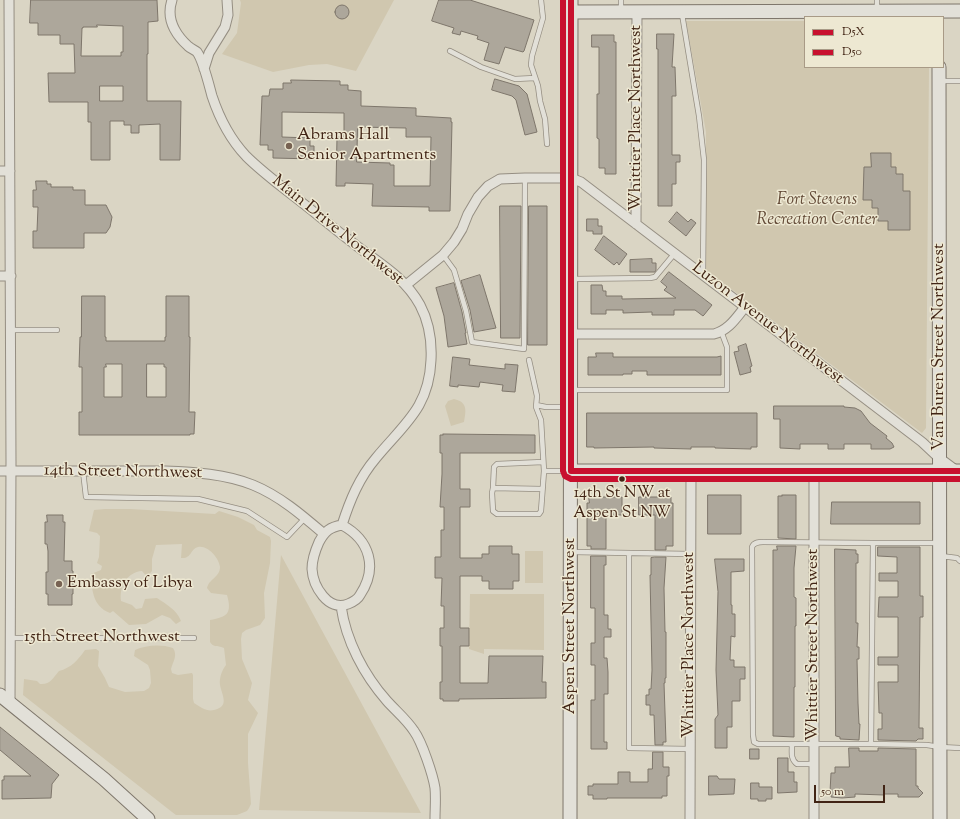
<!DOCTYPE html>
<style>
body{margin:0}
#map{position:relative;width:960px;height:819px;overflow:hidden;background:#dad5c4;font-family:"Sorts Mill Goudy",serif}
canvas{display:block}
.legend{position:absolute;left:804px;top:16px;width:140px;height:52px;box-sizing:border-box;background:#ede8d2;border:1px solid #a89a86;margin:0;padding:5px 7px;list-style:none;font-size:12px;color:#412415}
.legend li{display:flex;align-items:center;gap:8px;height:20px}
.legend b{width:20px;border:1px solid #a89a86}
.scale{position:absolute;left:814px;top:785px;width:71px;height:18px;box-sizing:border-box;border:2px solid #412415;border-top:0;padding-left:5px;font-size:12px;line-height:14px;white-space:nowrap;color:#412415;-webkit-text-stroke:3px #ede8d2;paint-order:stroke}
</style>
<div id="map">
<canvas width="960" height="819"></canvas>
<ul class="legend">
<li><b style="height:5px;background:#c8102e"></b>D5X</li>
<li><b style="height:5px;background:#c8102e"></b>D50</li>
</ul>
<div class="scale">50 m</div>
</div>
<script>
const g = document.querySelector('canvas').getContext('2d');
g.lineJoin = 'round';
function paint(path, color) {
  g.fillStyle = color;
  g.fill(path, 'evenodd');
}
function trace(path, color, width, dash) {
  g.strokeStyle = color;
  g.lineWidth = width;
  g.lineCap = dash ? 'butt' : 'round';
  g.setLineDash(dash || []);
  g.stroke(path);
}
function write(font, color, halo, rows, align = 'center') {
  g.font = font + ' "Sorts Mill Goudy",serif';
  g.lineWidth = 3;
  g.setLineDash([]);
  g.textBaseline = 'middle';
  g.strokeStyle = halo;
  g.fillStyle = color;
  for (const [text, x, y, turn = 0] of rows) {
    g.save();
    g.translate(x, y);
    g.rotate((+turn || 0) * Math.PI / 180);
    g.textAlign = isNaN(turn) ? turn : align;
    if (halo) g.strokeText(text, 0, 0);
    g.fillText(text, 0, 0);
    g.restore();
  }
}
paint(new Path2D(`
 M240 0H394L356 71 327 64 309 65 273 72 222 54 237 33 241 3Z
 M686 21H805V67H929L926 428 922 433 706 270V132Z
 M454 399C468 402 466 411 464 422L451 426 445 406 448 401Z
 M105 509H130L215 514 219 511 238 517 254 525 257 530 270 537 271 541 270 563 264 593 265 618 260 625 246 630 242 633 241 639 242 659 252 683 248 700 258 713 248 734V763L251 804 249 808 247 811 237 815H176L172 812 23 695 24 679 37 681 40 684C50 685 53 678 59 671 71 668 78 660 85 650L96 649 99 651 98 666 105 678 109 687 125 692 144 691 149 688 151 683 150 670 148 665 134 656 135 650C146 645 161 644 173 648 178 656 173 661 171 669L172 673 178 675 192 673 193 675V699L194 703C200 707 207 712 214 710 230 706 222 696 220 685 219 678 222 670 226 665L224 648C219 645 213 648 210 642V620C228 617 232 613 227 595L211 593 207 588C209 579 220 577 220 567 219 558 208 545 198 547 190 549 192 559 181 558L182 544 156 545 152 559V571L147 577 142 571C127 572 119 587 121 601L132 605 136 609 142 608 145 599 157 598C167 605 176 609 181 621L176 624 170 618 162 615 146 624 129 625 113 611 110 613C92 606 92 589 91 574L101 570 102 566 97 563 99 557 100 536 97 533 89 531 94 510Z
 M525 551H543V583H525Z
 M281 555 421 813 259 810Z
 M470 594H544V650L484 649V654L469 649Z`), '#d0c7af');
const building = new Path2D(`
 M31 0H157L158 21 148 22V54H147V101H181L180 160H160V124L139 125V133H131V125H124V121H110V160H91V122H88V102H49L48 73H75L74 44H60V35H38V23H30ZM97 25 123 26V52H121V56H81L82 28H83V27H97ZM100 86H123V101H100Z
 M439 0H470L534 20 524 51 523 52 505 47 499 64 484 60 489 43 477 39 478 36 461 31 460 35 452 33 454 28 432 21Z
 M335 12a7 7 0 1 1 14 0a7 7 0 1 1-14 0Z
 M657 34H674L672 67H675L676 96H672V155H680V162H676V184H672V206H658V49H657Z
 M592 35H614V42H616V174H605V168H599V139L597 138V94H599V47H592Z
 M495 79 519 86 527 94 537 132 525 135 516 100 512 96 492 90Z
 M291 80 340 81V85H348V90L361 91V106L416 108V116L451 118V122H452L450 211H429V207L372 206 373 184 345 183V186H336L337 137H344V113L282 112V137L310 138V146H314V159L273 158V150H268V145H260L262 96H269L270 89H283V83H291ZM358 127 406 128V137H431L430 186H394V165H390V163L357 162Z
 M871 153H891V167H896V174H903V191H910V230H888V221H878V208H872V200H863L864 167H871Z
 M36 181H47V184H51V187H73V190H85V205H106L112 217 110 227 106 233H84V248H33V231H37L38 207H33V190H36Z
 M500 206H521L520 338H501Z
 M529 206H547V345H528Z
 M677 212 688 222 691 219 696 223 686 236 669 222Z
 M587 219H598V226H602V234H593V231H587Z
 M604 236 627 254 619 265 617 262 614 265 595 250Z
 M652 259V263H656V270L655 272H630V260Z
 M669 272 712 305 704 315 703 316 695 310H674V315H652V312L623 313V310H606V314H591V285H602L603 291H606V296H622V299L676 298 664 290 667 287 661 282Z
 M480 275 496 328 474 332 470 310 461 281Z
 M454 283 462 312 466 333H465L467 344 448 347 444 316 436 288Z
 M82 296H105V337H106V341H165V337H166V296H189V337H190L189 412H195L194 434H190V435H79V412H82V367H79L80 337H81ZM106 364H122V397H104V367H106ZM147 364H164V367H166V397H147Z
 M746 344 752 366 750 367 751 372 740 375 734 352 739 351 738 347Z
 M596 353H613V357H717L721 356V375H647V371H632V374H623V375H588V357H596Z
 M453 357 470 359 469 365 505 369V364L518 365 515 392 502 391 503 385 480 382 479 387 458 385V387L450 386Z
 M774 406H844V407L855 408 861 411 870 423 887 436 886 438 892 443 894 447 890 449H871V444H844V449H828V444H800V449L780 448V419H774Z
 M587 413H757V447H751V449L715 448V447H691V449L654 448V447L594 448V447H587Z
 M443 434 535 435V453H460V489H470V507H460V558H482V554H489V546H512V554H519V581H513V589H489V581H482V576H460V628H469V646H460V683H488L489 656H543L542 682H546V698L459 699V701H443V699H440V682H442V646H440V628H444V606H441L442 578H435V557H441V530H444V507H440L442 474V453H440V435H443Z
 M708 495H741V534H708Z
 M782 495H796V539L778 538V496H782Z
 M589 497H622V515H606V549H591V546H587V503H589Z
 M639 497H671V503H673V546H666V550H655V515H639Z
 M832 502H920V524H831Z
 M47 515H63V522H65L64 561H72V571H73V594H72V605H48V594H46V572H48V551L47 544H45V522H47Z
 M777 546H796L794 568V597L796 598V626H795V687H794V737L773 736V550H777Z
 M878 547H920V596H923V617H920L919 728H923V739H918L916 741 878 740V729H882V713H879L878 682H898V665H878V657H898V617H878L879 597H898V581H879V573H897V557L878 556Z
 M835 549 856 550V554H858V563H856V623H858L857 647H859V659H857L858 703 859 724H860L859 740 840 739V737L836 736Z
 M591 556H606V565H604V615H608V629H611V637H604V658H607L608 672V694H604V742H607V749H591V700H595V665H591V643H595V608H591Z
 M655 557H666L664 588 665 632H666V678H665V683H664L666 742H663V745H655L654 715H650V705H646V695H649V689H651L652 670 650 575H651V558Z
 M715 559H744V571L731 572V605H732V614H735V637L731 636 730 660H734V667H745V679H740V701H732V727H727V748H715V719L718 715 716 670 718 592Z
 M0 727 59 775 52 784 51 798 2 799V780H4V776H31L0 750Z
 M849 748H859V751H878V748L916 749V786H918V788L923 793 919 797H898V794H885L884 795 855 794V797L842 798 831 797 832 792H830L831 773H835V767H849Z
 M750 749H759V759H750Z
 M653 752H663V767H669V776H667V796H662V798H607V799H593V795H588V786H593V784H618V772H630V782H648V769H652Z
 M778 758H788V772H794V782H797V792L778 793Z
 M709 776H717L719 779H735L734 794 709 795Z
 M751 783H759V787H772V799H766V801H758V799H751Z`);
paint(building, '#ada79b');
trace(building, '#7e766b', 1);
const lane = new Path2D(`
 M541 0 543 18 532 56 531 65 538 86 540 101 545 119 547 144
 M621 0V10
 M877 0V10
 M682 14 699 116 704 160 703 274
 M450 51 481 67 515 79 535 78
 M940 81H960
 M443 255 454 270 466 311 472 342 524 349 525 178
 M572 279 650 278 655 277 675 253
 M11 330H57
 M529 360 537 396 536 407 541 420 544 471 541 511 539 514H497L493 511 492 493 493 488 542 489
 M572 390H727V347L721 331
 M536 405 546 407H569
 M83 471 86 497 198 499 247 511 287 537 305 518
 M544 471H569
 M493 488 494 467 497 464 543 462
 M873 543 871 744 927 745 940 747 960 748
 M572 552 691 554
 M629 553V748L690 749
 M941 556 957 558 960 561
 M11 638H194
 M792 744C792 751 790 759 797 764H814
 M871 744H758L754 742 753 735 752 547C754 542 759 542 763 542L873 543H938`);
const street = new Path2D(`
 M9 0 11 461 10 703
 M172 0C166 18 175 34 188 46 191 49 195 50 197 52 203 60 209 85 212 96 219 117 230 139 246 156 260 170 276 182 291 194 312 210 332 227 353 243 378 263 404 276 420 305 429 322 432 341 431 360 429 408 404 424 376 458 359 478 350 500 342 525
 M204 69 209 53 225 27 228 15 227 0
 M0 171H10
 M636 224 637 12
 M0 276H11
 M406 285 443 255 454 242 462 229 468 214 478 197 488 186 500 179 525 178H571L581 182 922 442 938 457 957 471
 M571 334H714C729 330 736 318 745 307
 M0 471H165C194 472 226 474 253 485 280 496 303 516 324 534
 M342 525C370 540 378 568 360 595 358 599 353 602 348 604 328 612 313 586 312 569 312 560 315 551 319 542 325 531 330 527 342 525Z
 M341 606C346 641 364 675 387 701 396 711 407 720 414 731 422 742 433 775 435 788 436 798 435 809 435 819
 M690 819 691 471
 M814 819V471`);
const secondary = new Path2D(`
 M571 12 960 11
 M939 67 940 819
 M571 471H960
 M0 695 104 779 148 819
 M570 819 571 0`);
trace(lane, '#958e82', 6);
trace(street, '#958e82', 11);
trace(secondary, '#7e766b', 15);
trace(lane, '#e2e0d8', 4.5);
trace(street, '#e2e0d8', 9);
trace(secondary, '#e2e0d8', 13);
trace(new Path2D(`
 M571 0V471
 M571 471H960`), '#c8102e', 6);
trace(new Path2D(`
 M563 0V471L565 476 571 479H960`), '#c8102e', 6);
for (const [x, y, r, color] of [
 [289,146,4,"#776252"],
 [622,479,3.5,"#412415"],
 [59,584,4,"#776252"]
]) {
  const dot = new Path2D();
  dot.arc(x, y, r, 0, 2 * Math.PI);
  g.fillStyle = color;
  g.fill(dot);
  trace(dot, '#ede8d2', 1.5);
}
write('16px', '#412415', '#ede8d2', [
 ["14th St NW at",622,494],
 ["Aspen St NW",622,514]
]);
write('17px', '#412415', '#ede8d2', [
 ["Whittier Place Northwest",637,118,-90],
 ["Main Drive Northwest",337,231,39],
 ["Luzon Avenue Northwest",767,324,38],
 ["Van Buren Street Northwest",940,347,-90],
 ["14th Street Northwest",123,473,1],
 ["Aspen Street Northwest",571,626,-90],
 ["15th Street Northwest",102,638],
 ["Whittier Place Northwest",690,645,-90],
 ["Whittier Street Northwest",814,645,-90]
]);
write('17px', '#412415', '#ede8d2', [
 ["Abrams Hall",297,136],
 ["Senior Apartments",297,156],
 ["Embassy of Libya",67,584]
], 'left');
write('italic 17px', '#634a37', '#ede8d2', [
 ["Fort Stevens",817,201],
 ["Recreation Center",817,221]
]);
</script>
